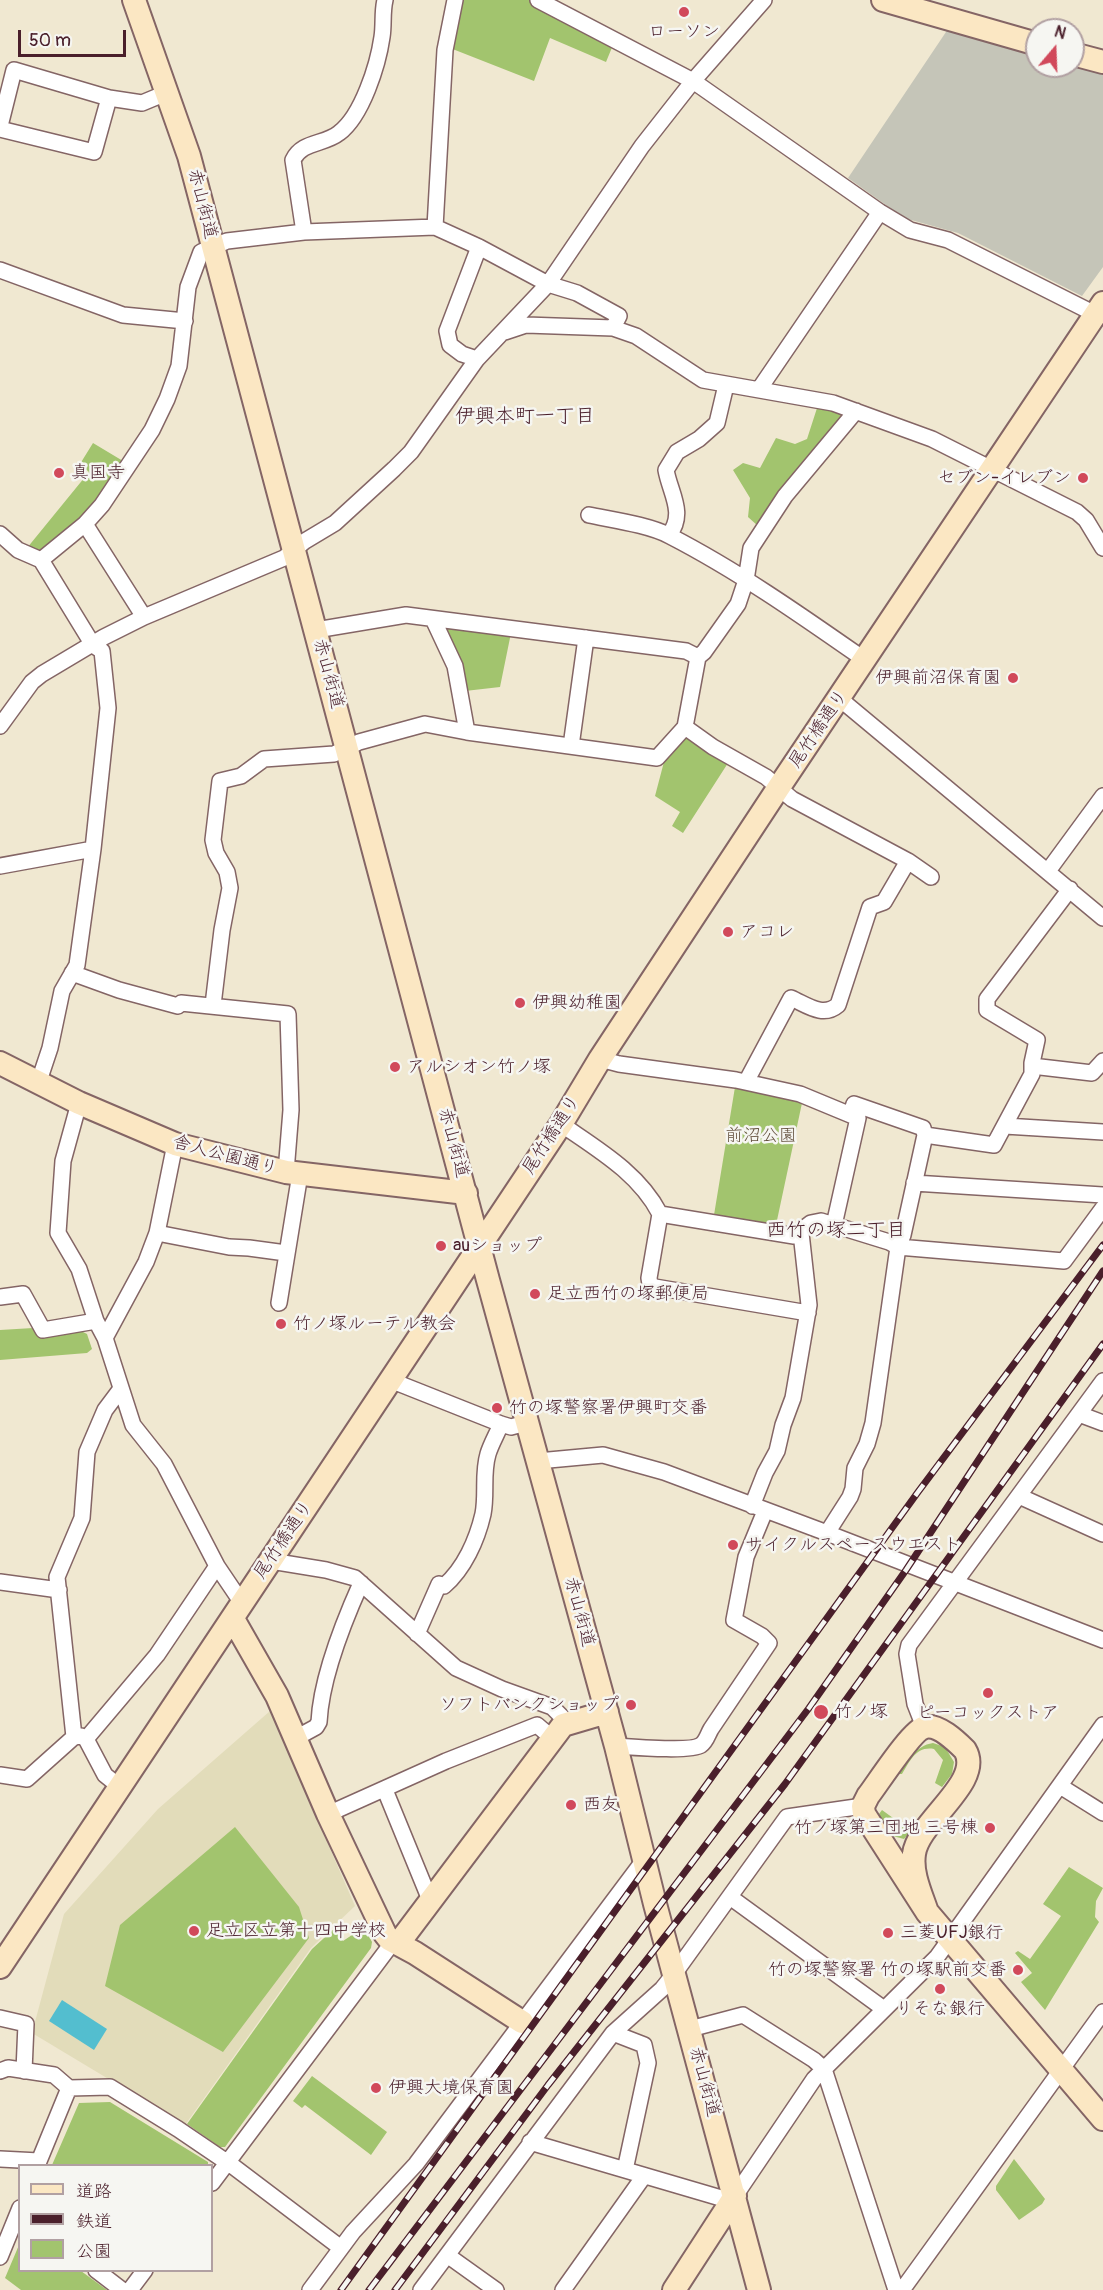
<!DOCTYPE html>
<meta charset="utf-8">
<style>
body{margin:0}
#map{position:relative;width:1103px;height:2290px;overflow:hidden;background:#f0e8d1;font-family:Pangolin,"Klee One",sans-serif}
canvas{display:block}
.legend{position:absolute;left:18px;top:2164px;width:195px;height:108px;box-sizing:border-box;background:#f6f6f2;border:2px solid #b1a0a2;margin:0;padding:8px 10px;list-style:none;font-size:18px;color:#4a1f2b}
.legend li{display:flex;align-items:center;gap:12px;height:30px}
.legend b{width:30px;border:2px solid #b1a0a2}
.north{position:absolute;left:1025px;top:18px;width:60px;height:60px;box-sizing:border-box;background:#f6f6f2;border:2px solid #b1a0a2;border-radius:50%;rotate:19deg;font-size:16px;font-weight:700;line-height:24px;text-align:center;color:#4a1f2b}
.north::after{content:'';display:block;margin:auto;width:21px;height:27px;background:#d1495b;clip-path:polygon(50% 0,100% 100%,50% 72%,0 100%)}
.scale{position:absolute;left:18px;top:30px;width:108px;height:27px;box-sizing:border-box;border:3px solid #4a1f2b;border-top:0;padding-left:8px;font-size:18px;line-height:21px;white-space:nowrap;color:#4a1f2b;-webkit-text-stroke:4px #f6f6f2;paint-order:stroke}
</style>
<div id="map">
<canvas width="1103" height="2290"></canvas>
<ul class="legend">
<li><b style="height:8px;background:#fbe7c3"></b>道路</li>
<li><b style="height:8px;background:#4a1f2b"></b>鉄道</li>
<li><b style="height:16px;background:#a2c46e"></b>公園</li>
</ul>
<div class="north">N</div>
<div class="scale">50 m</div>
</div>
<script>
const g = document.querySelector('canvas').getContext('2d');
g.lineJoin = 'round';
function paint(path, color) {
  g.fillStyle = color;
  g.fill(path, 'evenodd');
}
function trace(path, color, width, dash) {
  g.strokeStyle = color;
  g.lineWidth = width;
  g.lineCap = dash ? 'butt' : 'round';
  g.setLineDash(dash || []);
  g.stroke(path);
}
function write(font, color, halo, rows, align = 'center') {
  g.font = font + ' Pangolin,"Klee One",sans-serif';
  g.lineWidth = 5;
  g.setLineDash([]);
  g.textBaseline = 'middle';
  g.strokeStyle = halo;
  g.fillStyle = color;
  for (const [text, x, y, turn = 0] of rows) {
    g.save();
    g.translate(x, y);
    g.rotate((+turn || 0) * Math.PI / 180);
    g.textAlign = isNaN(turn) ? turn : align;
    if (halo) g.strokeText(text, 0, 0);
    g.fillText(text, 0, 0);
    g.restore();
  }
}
paint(new Path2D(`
 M270 1711 355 1906 311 1948 185 2125 32 2033 64 1914 158 1809Z`), '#e2dcba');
paint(new Path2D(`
 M948 29 1037 54V66H1073V64L1103 72V267L1082 296 958 233 904 218 848 178Z`), '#c5c5b8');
paint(new Path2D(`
 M461 0H529L613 45 606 62 550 38 534 81 450 48Z
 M818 405 842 410 841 419 758 526 748 517 750 498 733 470 743 463 760 468 776 438 795 444 807 439Z
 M93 443 123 461 98 499 82 516 44 547 42 553 27 548 89 472 80 464Z
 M442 625 511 633 500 687 465 691Z
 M686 737 728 763 683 833 672 826 680 812 655 796 665 758Z
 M735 1087 802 1103 776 1225 714 1215Z
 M33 1328 38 1336 79 1330 87 1334 92 1349 87 1353 0 1360V1330Z
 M933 1743 945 1747 954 1762 952 1774 942 1787 935 1783 943 1760 934 1749C916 1746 910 1761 902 1774H899C909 1760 915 1746 933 1743Z
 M882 1810 911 1831 904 1839 889 1835 879 1814Z
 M235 1827 299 1907 309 1938 223 2052 105 1986 120 1925Z
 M1069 1867 1103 1888 1096 1901 1095 1917 1099 1922 1045 2010 1021 1982 1032 1973 1015 1953 1018 1951 1030 1959 1061 1916 1043 1904Z
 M364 1927 372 1942 371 1948 225 2147H220L187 2124 312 1949 335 1928 343 1941Z
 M312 2076 387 2132 371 2155 305 2105 302 2108 293 2101Z
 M110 2102 208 2162V2165H52L79 2103Z
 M1014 2159 1045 2199 1042 2204 1019 2220 996 2190V2186Z
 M19 2245 20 2270 81 2271 107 2290H21L5 2278Z`), '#a2c46e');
paint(new Path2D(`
 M62 2000 107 2029 94 2050 49 2021Z`), '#53becf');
const street = new Path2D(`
 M538 0 693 81 880 212 910 230 948 240 1095 314
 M0 126 14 70 109 98 142 103 166 93
 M0 129 94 152 109 98
 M435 227 445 50 455 0
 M304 232 293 160C302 141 324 145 339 133 362 116 378 65 382 37 384 25 382 12 385 0
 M0 270 123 315 185 321
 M505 332 526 325 613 328
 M477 359 462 354 450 345 447 331 479 247
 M760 388 880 212
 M589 515C613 520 649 525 670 536 738 571 802 616 865 660
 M85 524 144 617
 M0 534 18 550 41 560 93 645 102 651 108 708 93 849 77 965 62 991 50 1048 39 1081
 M669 535C686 513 670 493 666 470L677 452 699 439 717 423 726 385
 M41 560 85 524 102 505 152 430 167 399 179 366 188 287 201 252 227 241 304 232 435 227 479 247 548 284 577 293 619 316 613 328 636 336 703 380 833 403 932 439 1077 512 1086 520 1103 548
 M433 619 455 666 467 732 657 758 685 727 698 657 704 652 738 604 746 580 751 548 785 496 856 411
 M316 630 406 615 686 651 698 657
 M840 699 1103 918
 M0 726 32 682 42 674 104 637 144 617 284 558 305 541 335 523 394 469 411 452 477 359 548 284 642 146 693 81 764 0
 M685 727 713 747 766 777 792 799 908 861 931 877
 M571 746 586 638
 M0 866 93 849
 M1048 871 1103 796
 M72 973 119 990 178 1006 181 1003 288 1014 291 1110 286 1172
 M213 1005 222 930 230 888 227 872 216 853 213 840 220 781 241 776 264 759 334 754 359 742 425 724 467 732
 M600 1059 619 1064 736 1080 800 1094 858 1118 834 1225
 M1032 1066 1092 1073 1103 1061
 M746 1082 791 998C807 1005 823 1018 838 1005L870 907 884 902 908 861
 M79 1103 63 1161 58 1233 79 1269 96 1321 105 1338 133 1425 164 1464 217 1566
 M561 1124C597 1149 639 1173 660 1214L794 1236 811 1223 821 1221 889 1242 898 1247 1064 1261 1103 1208
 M1005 1126 1103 1132
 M925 1135 994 1145 1032 1074V1063L1037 1040 987 1010V999L1070 889
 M914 1183 1103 1195
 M660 1214 649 1278 650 1284 655 1287 808 1313
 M157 1233 229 1247 249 1248 286 1253
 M0 1297 23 1294 43 1330 96 1321
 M279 1303 300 1174
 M105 1338 146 1262 157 1233 175 1144
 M390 1380 501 1424 511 1427 526 1423
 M1079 1414 1103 1423
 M538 1461 603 1455 664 1472 827 1533 1103 1640
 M1019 1496 1103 1534
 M752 1506 765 1473 777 1451 783 1425 793 1398 809 1305 801 1233
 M827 1533 850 1497 853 1489 855 1468 867 1444 873 1423 898 1247 903 1235 925 1135 923 1128 854 1104 851 1113
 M271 1561 326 1570 355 1578 456 1668 502 1689 552 1707 567 1722
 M0 1582 59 1590
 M417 1634 439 1584 444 1586C464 1569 477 1540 483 1514 487 1494 482 1474 488 1454 491 1444 497 1434 501 1424
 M924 1727 915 1704 907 1654 909 1645 1103 1381
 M74 1737 57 1577 82 1518 87 1452 105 1410 120 1390
 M86 1739 157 1655 217 1566 242 1603
 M294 1739 316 1727 319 1722C321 1680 344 1621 361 1583
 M616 1746C632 1747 691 1752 701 1745 706 1742 708 1734 711 1729L769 1643 762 1636 734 1620 746 1557 765 1511
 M0 1775 27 1779 74 1737 81 1736 86 1739 105 1775 120 1787
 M1060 1786 1103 1813
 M385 1790 430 1900
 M328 1814 446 1761 537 1725 551 1737
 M730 1897 884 2009
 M0 2018 26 2024 24 2071
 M690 2029 743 2015 814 2060 824 2069 896 2290
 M613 2033 644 2045 648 2063 625 2170
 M0 2071 8 2068 54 2075 69 2088
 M530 2142 731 2201
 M0 2159 39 2161
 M37 2166 69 2088 110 2087 178 2129 234 2167 341 2248
 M212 2183 393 1942
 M735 2196 814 2079 937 1957 1103 1725
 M447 2255 496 2290
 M0 2257 20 2208
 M96 2270 122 2290
 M130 2290 145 2270
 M310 2290 353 2232 416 2164 644 1860
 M421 2290 613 2033 662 1989 674 1974 787 1817 863 1806
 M563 2290 644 2176
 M900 2290 905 2286 1103 2012`);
const secondary = new Path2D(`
 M134 0 189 156 488 1280 616 1746 655 1904 759 2290
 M883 0 1037 44
 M1073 54 1103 62
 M0 1063 79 1103 175 1144 286 1172 466 1193
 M233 1619 277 1696 328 1814 385 1934 389 1939 415 1953 522 2022
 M927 1912C921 1894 911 1873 914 1854 918 1821 984 1782 965 1750 956 1741 938 1724 925 1727 912 1730 878 1783 868 1796L863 1806 864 1814 927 1912 1103 2119
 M398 1944 563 1725 607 1712
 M0 1967 561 1124 600 1059 779 787 1103 303
 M674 2290 735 2196`);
trace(street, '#846565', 18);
trace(secondary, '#846565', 26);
trace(street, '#fff', 15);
trace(secondary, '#fbe7c3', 22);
const rail = new Path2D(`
 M341 2290 918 1492 1103 1245
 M369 2290 809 1708 906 1570 1103 1271
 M395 2290 548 2085 785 1784 1103 1344`);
trace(rail, '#4a1f2b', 7);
trace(rail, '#f6f6f2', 4.5, [14]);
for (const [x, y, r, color] of [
 [684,12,6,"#d1495b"],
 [59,473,6,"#d1495b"],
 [1083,478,6,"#d1495b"],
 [1013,678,6,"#d1495b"],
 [728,932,6,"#d1495b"],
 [520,1003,6,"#d1495b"],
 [395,1067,6,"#d1495b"],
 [441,1246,6,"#d1495b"],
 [535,1294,6,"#d1495b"],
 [281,1324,6,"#d1495b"],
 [497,1408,6,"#d1495b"],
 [733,1545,6,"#d1495b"],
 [988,1693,6,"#d1495b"],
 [631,1705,6,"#d1495b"],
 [821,1712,8,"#d1495b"],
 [571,1805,6,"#d1495b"],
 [990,1828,6,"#d1495b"],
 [194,1931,6,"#d1495b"],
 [888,1933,6,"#d1495b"],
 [1018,1970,6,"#d1495b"],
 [940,1989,6,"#d1495b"],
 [376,2088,6,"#d1495b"]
]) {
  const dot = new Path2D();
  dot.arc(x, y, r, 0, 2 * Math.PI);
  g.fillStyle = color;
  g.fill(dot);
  trace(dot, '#f6f6f2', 2);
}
write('18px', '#4a1f2b', '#f6f6f2', [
 ["ローソン",684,32,"center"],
 ["真国寺",71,473],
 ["セブン-イレブン",1071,478,"right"],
 ["伊興前沼保育園",1001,678,"right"],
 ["アコレ",740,932],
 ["伊興幼稚園",532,1003],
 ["アルシオン竹ノ塚",407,1067],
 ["auショップ",453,1246],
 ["足立西竹の塚郵便局",547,1294],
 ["竹ノ塚ルーテル教会",293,1324],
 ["竹の塚警察署伊興町交番",509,1408],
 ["サイクルスペースウエスト",745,1545],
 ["ソフトバンクショップ",619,1705,"right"],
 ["竹ノ塚",834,1712],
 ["ピーコックストア",988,1713,"center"],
 ["西友",583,1805],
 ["竹ノ塚第三団地 三号棟",978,1828,"right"],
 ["足立区立第十四中学校",206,1931],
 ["三菱UFJ銀行",900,1933],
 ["竹の塚警察署 竹の塚駅前交番",1006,1970,"right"],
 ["りそな銀行",940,2009,"center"],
 ["伊興大境保育園",388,2088]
], 'left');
write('18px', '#4a1f2b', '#f6f6f2', [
 ["赤山街道",202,204,76],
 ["赤山街道",328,674,75],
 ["尾竹橋通り",819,729,-56],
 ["尾竹橋通り",552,1135,-57],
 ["赤山街道",453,1143,75],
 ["舎人公園通り",225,1156,15],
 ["尾竹橋通り",284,1540,-56],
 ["赤山街道",579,1612,75],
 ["赤山街道",704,2082,75]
]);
write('18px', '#64513f', '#f6f6f2', [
 ["前沼公園",761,1136]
]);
write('20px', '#4a1f2b', '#f6f6f2', [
 ["伊興本町一丁目",525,417],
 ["西竹の塚二丁目",836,1231]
]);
</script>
